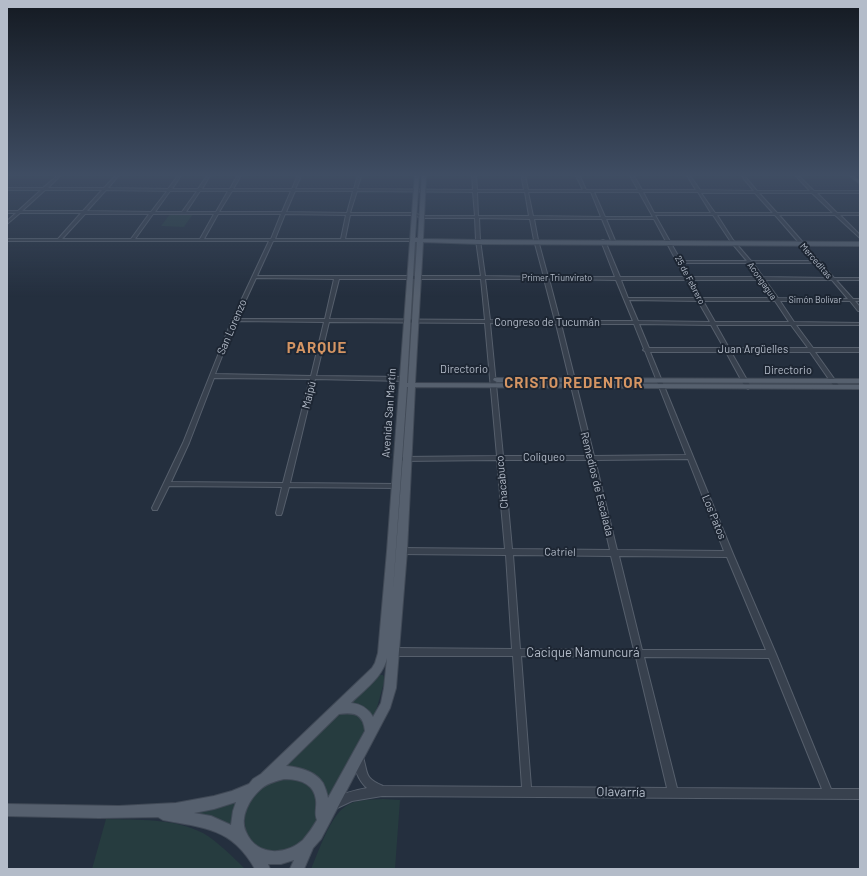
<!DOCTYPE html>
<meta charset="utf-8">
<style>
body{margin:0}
#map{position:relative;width:867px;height:876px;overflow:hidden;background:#242f3e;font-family:Barlow,sans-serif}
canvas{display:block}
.frame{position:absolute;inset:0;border:8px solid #b4bcc9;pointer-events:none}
</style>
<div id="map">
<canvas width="867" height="876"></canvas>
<div class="frame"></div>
</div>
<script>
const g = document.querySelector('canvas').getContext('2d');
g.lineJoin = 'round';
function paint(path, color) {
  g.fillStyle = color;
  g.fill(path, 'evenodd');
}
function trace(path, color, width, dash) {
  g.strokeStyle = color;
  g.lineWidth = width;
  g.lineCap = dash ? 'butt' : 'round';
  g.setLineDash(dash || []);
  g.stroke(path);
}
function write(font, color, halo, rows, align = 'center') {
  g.font = font + ' Barlow,sans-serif';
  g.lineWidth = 4;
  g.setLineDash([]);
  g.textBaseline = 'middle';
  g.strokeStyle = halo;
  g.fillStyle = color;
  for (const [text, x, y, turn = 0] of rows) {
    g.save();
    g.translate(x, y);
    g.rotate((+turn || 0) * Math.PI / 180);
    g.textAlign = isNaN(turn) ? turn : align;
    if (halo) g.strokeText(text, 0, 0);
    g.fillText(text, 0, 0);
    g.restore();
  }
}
paint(new Path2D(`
 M170 214H193L184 227 161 226Z
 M379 675H383L385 679 374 718 363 707 349 703Z
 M345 712H352L361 717 366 729 364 735 329 798C315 773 312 768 282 766L336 717Z
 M283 777C287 777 293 777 298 778 317 784 322 811 314 827 305 846 277 861 258 847 240 835 241 806 256 791 264 784 272 780 283 777Z
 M383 799 400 800 395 869H311C319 851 330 816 346 806 356 799 371 800 383 799Z
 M236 801 231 824 206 816 177 813Z
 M106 819C138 820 174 818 203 833 218 842 232 856 245 869H92Z`), '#263c3f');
const minor = new Path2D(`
 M59 174H62L48 188H104L117 174H120L108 188 168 189 179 174H182L172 189H198L208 174H211L202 189H230L238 174H242L233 189H292L298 174H302L295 189H354L358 174H362L357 189 473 190 472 174H476L477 190H524L521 174H525L528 190H583L575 174H579L586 190H638L629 174H633L642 190H696L686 174H689L700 190 754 191 740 174H743L757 191H810L794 174H797L814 191H860V193H817L837 213H860V215H840L860 235V238L835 215H779L834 278H860V280H836L853 299H860V301H855L860 307V311H858L850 301H780L794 322 860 323V325H796L813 348H860V352H815L840 387 839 388H835L810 352H731L751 387 748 389 745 387 726 352H650L733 554 776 654 831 789H860V799L382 796 352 801 335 809 332 807 330 804C334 794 358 790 367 788 359 781 351 765 356 755L359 753 362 755C369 772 362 777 383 786L522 787 513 656H394L391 654 390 652 391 650 394 648 512 649 506 555 400 554 397 553 396 551 397 549 400 548 505 549 497 460 403 461 400 459 403 457 497 456 485 323 329 322 316 376 404 377 407 379 404 381 315 379 290 483 396 484H398L399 486 398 488 289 487 282 513 281 515H277L276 513 282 487 169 486 157 510H153L152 508 183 443 232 320 269 241H7V239H58L81 213H20L7 224V221L16 213H7V211H18L41 190H7V188H43ZM45 190H102L83 211H22ZM106 190 167 191 151 212 87 211ZM170 191H197L182 212H155ZM200 191H228L216 212H186ZM232 191H291L282 212H219ZM295 191H353L347 213 286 212ZM357 191 473 192 475 216H422L414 213H350ZM477 192H525L529 216H478ZM528 192H591L601 217 533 216ZM594 192H639L653 217H605ZM643 192H698L711 213H654ZM701 193H755L773 213H715ZM759 193H812L833 213H777ZM85 214H149L131 239H62ZM153 214H214L200 239H135ZM218 214H281L271 239H204ZM285 214 346 215 341 239H275ZM350 215H414L422 218H475L476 240 481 276H257L273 241H412L414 240 412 239H345ZM655 215H713L731 242 747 261H681ZM717 215H775L815 261H751L733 240ZM479 218 530 219 534 240 544 277 485 276 480 240ZM534 219H602L612 243 614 244 616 243 606 219H654L685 277H620L605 241 603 240 601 241 615 277H548L538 240ZM682 263H749L758 277H690ZM753 263H817L829 278 763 277ZM256 278 334 279 325 319H237ZM339 279H481L485 320 329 319ZM485 279H544L555 321 490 320ZM549 279 616 280 633 321H560ZM621 280H687L697 298H628ZM691 280H760L773 298H701ZM765 280H832L848 299 778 298ZM629 300 698 301 710 322 638 321ZM703 301H775L789 322H715ZM236 321 324 322 311 376 215 374ZM490 323 556 324 588 456H503ZM561 324H634L644 349 643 350 645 351 686 455 594 456ZM639 324 711 325 724 348H649ZM716 325H791L808 348H729ZM214 378 310 379 283 483 171 482 189 443ZM688 459 724 551 617 550 595 460ZM504 460H589L610 550 512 549ZM513 555 611 556 634 650 520 649ZM619 556 727 557 766 650H642ZM521 656 636 657 667 788 531 787ZM644 657 769 658 822 789 677 788Z`);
const major = new Path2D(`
 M415 174H419L415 238H418L422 174H426L423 239 479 240 860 242V246L479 244 423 242 415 383 860 385V389L415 387 407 551 396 688 390 708 321 839 313 848 304 869H290L294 860 281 864H268L270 869H255C232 828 205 828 163 820L158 817 99 818 7 816V804L119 806 176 803 214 796 232 791 249 784 253 779 261 774 372 668 375 663 378 653 387 551ZM415 242H417L408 383H407ZM407 387H408L393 591ZM387 658 384 688 381 703 373 717C368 708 361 704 351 703 364 690 383 677 387 658ZM339 714C355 712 363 714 365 731L328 798C327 793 325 787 323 783 315 771 299 767 286 766ZM284 779C299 779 314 783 316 800 317 807 314 813 317 820 313 827 308 834 303 840 285 856 256 856 246 832 239 817 250 798 262 788 268 783 276 781 284 779ZM236 802 233 811 231 825 211 816 194 813 214 809Z
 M847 174H852L860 181V184Z
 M494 378 860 379V383L497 382 493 380Z`);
trace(minor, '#565f6c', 2);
trace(major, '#414a57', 2);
paint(minor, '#38414e');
paint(major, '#56606e');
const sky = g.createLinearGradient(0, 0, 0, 297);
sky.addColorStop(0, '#141a22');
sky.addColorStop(0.59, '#3f4d63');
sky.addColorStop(1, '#3f4d6300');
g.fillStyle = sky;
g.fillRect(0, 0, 867, 297);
write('9px', '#b4bcc9', '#1d2633', [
 ["Merceditas",816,261,49],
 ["Primer Triunvirato",557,278],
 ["25 de Febrero",690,280,62],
 ["Acongagua",762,281,55],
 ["Simón Bolívar",815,300]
]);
write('11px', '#b4bcc9', '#1d2633', [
 ["Congreso de Tucumán",547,322],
 ["San Lorenzo",232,327,-67],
 ["Juan Argüelles",753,349],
 ["Directorio",464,369],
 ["Directorio",788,370],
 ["Maipú",309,395,-76],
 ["Avenida San Martín",389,413,-86],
 ["Coliqueo",544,457],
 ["Chacabuco",502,482,-95],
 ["Remedios de Escalada",597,484,76],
 ["Los Patos",714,517,68],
 ["Catriel",560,552,1]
]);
write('13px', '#b4bcc9', '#1d2633', [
 ["Cacique Namuncurá",583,653],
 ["Olavarría",621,792,1]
]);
g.letterSpacing = '1px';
write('bold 15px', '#d59563', '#1d2633', [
 ["PARQUE",317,348],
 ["CRISTO REDENTOR",574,383]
]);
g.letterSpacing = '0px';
</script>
